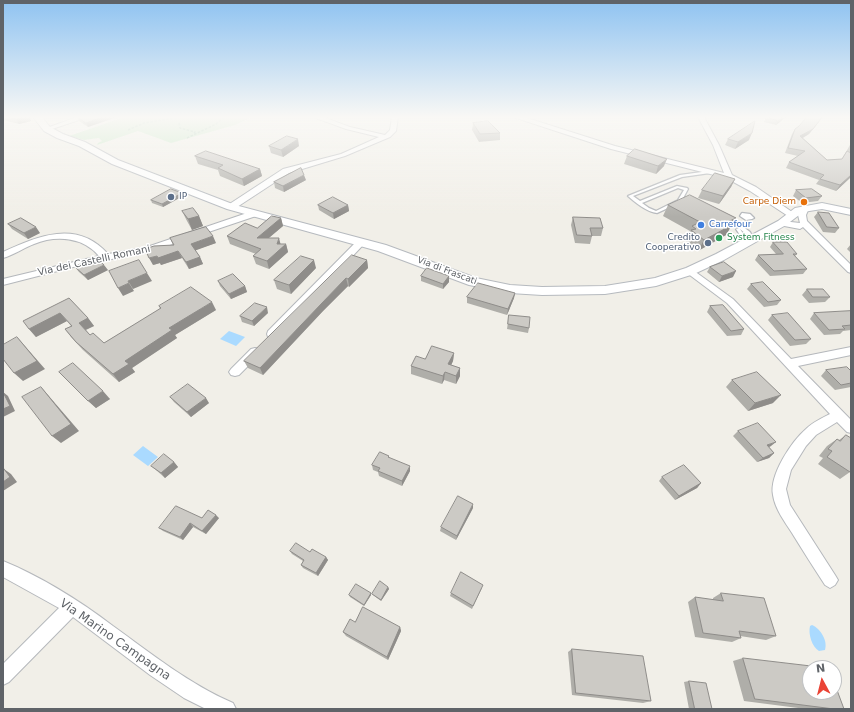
<!DOCTYPE html>
<style>
body{margin:0}
#map{position:relative;width:854px;height:712px;overflow:hidden;background:#f1efe8;font-family:"DejaVu Sans",sans-serif}
canvas{display:block}
.frame{position:absolute;inset:0;border:4px solid #5f6368;pointer-events:none}
.north{position:absolute;left:802px;top:660px;width:40px;height:40px;box-sizing:border-box;background:#fff;border:1px solid #bfc1c3;border-radius:50%;rotate:353deg;font-size:11px;font-weight:700;line-height:16px;text-align:center;color:#5f6368}
.north::after{content:'';display:block;margin:auto;width:14px;height:18px;background:#ea4335;clip-path:polygon(50% 0,100% 100%,50% 72%,0 100%)}
</style>
<div id="map">
<canvas width="854" height="712"></canvas>
<div class="frame"></div>
<div class="north">N</div>
</div>
<script>
const g = document.querySelector('canvas').getContext('2d');
g.lineJoin = 'round';
function paint(path, color) {
  g.fillStyle = color;
  g.fill(path, 'evenodd');
}
function trace(path, color, width, dash) {
  g.strokeStyle = color;
  g.lineWidth = width;
  g.lineCap = dash ? 'butt' : 'round';
  g.setLineDash(dash || []);
  g.stroke(path);
}
function write(font, color, halo, rows, align = 'center') {
  g.font = font + ' "DejaVu Sans",sans-serif';
  g.lineWidth = 3;
  g.setLineDash([]);
  g.textBaseline = 'middle';
  g.strokeStyle = halo;
  g.fillStyle = color;
  for (const [text, x, y, turn = 0] of rows) {
    g.save();
    g.translate(x, y);
    g.rotate((+turn || 0) * Math.PI / 180);
    g.textAlign = isNaN(turn) ? turn : align;
    if (halo) g.strokeText(text, 0, 0);
    g.fillText(text, 0, 0);
    g.restore();
  }
}
paint(new Path2D(`
 M124 117H252L235 125 171 143 138 131 97 145 98 143 102 141 99 138 84 140 69 136Z`), '#c5e8c5');
paint(new Path2D(`
 M229 331 245 337 236 346 220 339Z
 M143 446 158 457 148 466 133 455Z
 M812 625C821 629 828 641 825 650L819 651C812 647 808 634 810 626Z`), '#aadaff');
const lane = new Path2D(`
 M709 171 711 172 710 173 682 177 633 196 640 201 677 186 687 188 688 189 681 202 657 213C647 212 636 203 628 196L680 175ZM678 188 684 190 678 200 656 211 649 208 642 203Z
 M742 213 750 214 754 218 752 219 746 220 740 216Z
 M728 217H730L750 232 754 240V241H750L746 234 740 229 746 238V246H742V238L736 229 739 228 728 219Z`);
const street = new Path2D(`
 M77 117H88L49 130 44 129Z
 M313 117H323L350 127 385 135 390 130 392 117H398L396 131 390 137 345 156 289 173 234 209H228V205L283 169 341 154 379 137 346 129Z
 M513 117H524L615 146 724 173 713 145 698 117H704L719 145 732 175 756 187 795 214 794 216H788L750 191 726 178 611 149Z
 M802 206H808L809 208 806 215 807 221 851 265V273L848 272 803 227 800 229 779 225 778 223 782 221 800 223 798 215Z
 M250 212H256L257 214 256 216 149 252 85 264 3 285V279L99 256C83 237 56 235 34 244 23 248 14 255 3 258V252C38 236 77 219 108 254L144 248Z
 M361 239 365 242 364 244 276 337H268L267 334 268 331 358 240Z
 M690 268 733 299 791 359 851 347V355L798 366 851 420V433L847 432 837 422 816 435 806 446 791 470 786 489 790 505 835 575 838 580 835 585 830 588 825 585C814 568 803 551 792 533 785 522 775 509 773 495 769 475 792 441 806 429 813 422 822 418 830 414L727 303 687 273 685 271Z
 M255 348 259 349 260 352 259 355 239 375 235 376 231 375 229 372 231 369 251 349Z
 M3 561C42 577 80 601 113 626 152 654 189 684 233 703L236 709H206L184 698 150 675 73 617 9 682 3 685V664L59 608 3 577Z`);
const secondary = new Path2D(`
 M33 117H42L50 127 63 134 85 142 118 160 235 205 386 245 476 278 510 285 542 287 605 286 655 278 686 268 716 254 778 221 795 208 822 203 851 209V215L822 209 803 212 786 225 724 260 694 274 656 286 605 294 542 295 510 293 469 285 378 251 227 209 112 164 79 146 57 138 44 131Z`);
trace(lane, '#b5b8bc', 2.5);
trace(street, '#b5b8bc', 2);
trace(secondary, '#b6babf', 2);
trace(new Path2D(`
 M179 123 180 128 195 132 194 133
 M128 130 144 123 180 117
 M187 138 216 124 224 117`), '#9cc7a9', 1.5, [2.5, 1.5]);
paint(lane, '#fff');
paint(street, '#fff');
paint(secondary, '#fff');
paint(new Path2D(`
 M3 117H29L31 121 19 124 3 120Z
 M77 117H117L88 127 79 121Z
 M766 117H786L776 125 764 122Z
 M801 117H823L809 134 803 138 827 160 842 159 851 143V177L836 191 816 184 819 180 786 168 789 162 798 156 785 153 792 134 795 129 799 126 806 119Z
 M473 123 500 133V140L479 142 472 130Z
 M728 139 749 140 735 149 725 145Z
 M269 146H299L283 157 271 153Z
 M195 156 260 169 262 176 244 186 220 176 218 170 198 164Z
 M627 156 664 166 656 174 624 164Z
 M735 179 731 187 719 204 698 198 702 190Z
 M306 180 284 192 275 188 274 182Z
 M796 190 822 196 818 201 802 203 793 196Z
 M182 193 183 196 163 207 152 203 151 200Z
 M318 205H348L349 211 334 219 319 210Z
 M668 205 736 218 726 235 698 251 686 241 688 237 687 236 690 231 663 216Z
 M182 211 199 216 203 226 192 230 187 221Z
 M818 212 839 228 835 233 823 232 814 217Z
 M573 217 603 228 601 236H592L590 244 575 243 571 225Z
 M281 218 283 226 269 238 281 244H286L288 252 269 269 256 264 253 256 256 254 230 244 227 236 257 228Z
 M8 224 40 233 28 239 12 229Z
 M170 238 216 243 195 250 200 257 203 264 189 269 182 258 161 265 160 263 153 265 173 245Z
 M773 242 797 254 795 256 807 269 803 274 770 276 755 260 758 255 776 254 770 247Z
 M851 244V253L847 249Z
 M367 260 368 268 349 287 348 286 323 311 263 375 248 368 244 361Z
 M75 267 108 270 88 280 79 272Z
 M710 267 733 277 719 282 707 272Z
 M316 268 291 294 277 289 274 280Z
 M421 276H449V282L443 289 421 281Z
 M218 281 245 286 247 292 231 299 220 286Z
 M751 284 781 300 777 305 764 307 747 289Z
 M807 289 830 297 825 302 809 303 802 295Z
 M515 293 514 298 507 315 467 303V297Z
 M69 298 88 318 94 326 86 330 90 335 104 343 160 309 159 306 216 310 175 335 177 338 132 368 135 372 119 382 83 350 71 337 65 329 71 326 67 321 36 337 29 329Z
 M710 306 744 329 741 335 727 336 707 312Z
 M851 311V330L843 331 840 334 824 335 810 319 814 313Z
 M268 313 254 326 242 322 240 316Z
 M509 315 529 328 528 333 507 329Z
 M772 315 811 339 806 344 790 346 768 320Z
 M454 353 453 361 451 365 460 368V376L456 384 444 380 442 384 411 374V366L425 359Z
 M826 370 851 371V387L835 390 821 376Z
 M59 372 110 399 96 408Z
 M732 380 773 403 748 411 726 387Z
 M170 397 209 403 191 417 174 402Z
 M738 431 771 446 769 447 774 453 769 458 757 462 733 436Z
 M846 435 850 472 840 479 818 464 823 458 819 456 827 446 837 439 839 440Z
 M389 456V458L410 471 402 486 379 476 378 472 373 470 372 465Z
 M174 462 178 467 165 478 156 470 151 466Z
 M662 477 701 483 697 488 675 500 659 481Z
 M473 508 456 540 440 531 441 527Z
 M202 518H219L206 534 193 527 183 540 163 531 159 528Z
 M290 551 326 557 328 560 318 576 303 568 301 565 303 561 292 554Z
 M388 587 389 589 381 601 373 595 372 594Z
 M482 588 472 609 450 596 451 593Z
 M371 593V595L364 606 350 597 349 595Z
 M721 593 776 636 766 640 740 636 741 638 732 642 695 637 688 602 695 597 713 600V598Z
 M355 622 400 627 401 631 388 660 346 636 343 632Z
 M572 649 651 701 643 703 572 695 568 652Z
 M743 658 844 709H806L744 701 733 661Z
 M689 681 712 709H689L684 682Z`), '#afaea9');
paint(new Path2D(`
 M24 117H29L31 121 19 124 16 119Z
 M102 117H117L88 127 86 123Z
 M783 117H786L776 125 778 121Z
 M822 117H823L809 134 797 141 800 136Z
 M752 133 749 140 735 149 738 142Z
 M298 139 299 146 283 157 281 150Z
 M667 159 664 166 656 174 658 166Z
 M260 169 262 176 244 186 242 179Z
 M304 175 306 180 284 192 283 186Z
 M851 175V177L836 191 840 185Z
 M735 179 731 187 719 204 723 196Z
 M182 193 183 196 163 207 162 204Z
 M348 205 349 211 334 219 333 213Z
 M199 216 203 226 192 230 188 219Z
 M281 218 283 226 259 246 257 238Z
 M736 218 726 235 698 251 704 240 728 222Z
 M36 227 40 233 28 239 24 233Z
 M213 236 216 243 194 251 191 244Z
 M279 238 281 246 286 244 288 252 269 269 267 261 277 244Z
 M178 251 182 258 161 265 160 263 153 265 149 258 157 256Z
 M200 257 203 264 189 269 186 262Z
 M314 260 316 268 291 294 289 285Z
 M367 260 368 268 349 287 348 279Z
 M104 265 108 270 88 280 84 275Z
 M736 271 733 277 719 282 722 276Z
 M147 273 152 281 133 289 128 281Z
 M449 276V282L443 289V284Z
 M346 278 348 286 323 311 263 375 260 368 322 303Z
 M129 283 134 291 123 296 118 288Z
 M245 286 247 292 231 299 229 294Z
 M515 293 514 298 507 315 508 309Z
 M212 302 216 310 175 335 177 338 132 368 135 372 119 382 113 374 125 361 169 328Z
 M267 307 268 313 254 326 252 321Z
 M60 313 67 321 36 337 29 329Z
 M88 318 94 326 85 330 79 323Z
 M17 337 45 369 23 381 14 373Z
 M454 353 453 361 448 372V364Z
 M460 368V376L456 384V376Z
 M445 372 444 380 442 384 443 376Z
 M41 387 48 395 79 431 61 443 52 436Z
 M103 391 110 399 96 408 88 401Z
 M3 392 8 396 15 411 3 417Z
 M781 395 773 403 748 411 755 403Z
 M206 398 209 403 191 417 187 412Z
 M776 442 771 446 762 450 767 445Z
 M774 453 769 458 757 462 763 458Z
 M174 462 178 467 165 478 161 473Z
 M410 466V471L402 486V481Z
 M4 469 11 474 17 482 3 491V482Z
 M701 483 697 488 675 500 679 496Z
 M473 504V508L456 540 457 536Z
 M216 515 219 518 206 534 202 531Z
 M190 523 193 527 183 540 180 537Z
 M326 557 328 560 318 576 316 573Z
 M388 587 389 589 381 601V600Z
 M371 593V595L364 606V605Z
 M400 627 401 631 388 660 387 657Z`), '#8f8d8a');
const building = new Path2D(`
 M9 117H24L16 119Z
 M78 117H102L86 123Z
 M768 117H783L778 121Z
 M807 117H822L813 129 800 136 827 160 842 159 847 151 851 153V175L840 185 820 179 824 175 789 162 805 151 788 148 795 129 799 126Z
 M488 121 500 133 480 134 473 123Z
 M755 121 752 133 738 142 728 139Z
 M287 136 298 139 281 150 269 146Z
 M635 149 667 159 658 166 627 156Z
 M206 151 260 169 242 179 218 168 223 165 195 156Z
 M301 168 304 175 283 186 274 182Z
 M715 173 735 179 723 196 702 190Z
 M171 189 182 193 162 204 151 200Z
 M812 189 822 196 806 198 796 190Z
 M690 195 736 218 728 222 732 225 704 240 691 230 696 229 692 226 700 222 668 205Z
 M333 197 348 205 333 213 318 205Z
 M193 208 199 216 188 219 182 211Z
 M818 212 829 213 839 228 827 227Z
 M272 216 281 218 257 238H279L277 244H286L267 261 253 256 261 249 227 236 245 223 257 228Z
 M573 217 600 218 603 228H590L592 236 577 235Z
 M21 218 36 227 24 233 8 224Z
 M206 227 213 236 191 244 200 257 186 262 178 251 158 258 157 256 149 258 145 249 154 246 174 245 170 238Z
 M773 242H787L797 254H793L807 269 774 271 758 255 783 254Z
 M352 255 367 260 348 279 346 278 322 303 260 368 244 361Z
 M301 256 314 260 289 285 274 280Z
 M95 257 104 265 84 275 75 267Z
 M139 260 147 273 128 281 129 283 118 288 109 271Z
 M724 262 736 271 722 276 710 267Z
 M427 268 449 276 443 284 421 276Z
 M233 274 245 286 229 294 218 281Z
 M763 282 781 300 768 302 751 284Z
 M478 283 515 293 508 309 467 297Z
 M191 287 212 302 169 328 172 330 125 361 129 364 113 374 76 342 65 329 72 326 60 313 29 329 23 321 69 298 88 318 79 323 90 335 93 333 104 343 161 308 159 306Z
 M807 289H823L830 297H813Z
 M255 303 267 307 252 321 240 316Z
 M723 305 744 329 731 331 710 306Z
 M851 311V325L842 326 845 329 829 330 814 313Z
 M788 313 811 339 795 340 772 315Z
 M509 315 530 317 529 328 508 324Z
 M17 337 37 361 14 373 3 359V345Z
 M432 346 454 353 448 364 460 368 456 376 445 372 443 376 411 366 416 356 425 359Z
 M73 363 103 391 88 401 59 372Z
 M847 367 851 371V383L841 385 826 370Z
 M757 372 781 395 755 403 732 380Z
 M188 384 206 398 187 412 170 397Z
 M41 387 71 424 52 436 22 397Z
 M3 392 10 406 3 409Z
 M758 423 776 442 767 445 774 453 763 458 738 431Z
 M846 435 851 438V471L850 472 827 457 832 451 828 449 837 439 840 441Z
 M380 452 389 456 388 457 410 466 402 481 378 471 380 468 372 465Z
 M164 454 174 462 161 473 151 466Z
 M684 465 701 483 679 496 662 477Z
 M4 469 10 477 3 482V470Z
 M458 496 473 504 457 536 441 527Z
 M176 506 202 518 208 510 216 515 202 531 190 523 180 537 159 528Z
 M296 543 310 552 312 549 326 557 316 573 301 565 304 560 290 551Z
 M461 572 483 585 473 606 451 593Z
 M380 581 388 587 381 600 372 594Z
 M356 584 371 593 364 605 349 595Z
 M721 593 764 598 776 636 739 631 741 638 703 633 695 597 723 601Z
 M363 607 400 627 387 657 343 632 350 619 355 622Z
 M572 649 643 656 651 701 576 693Z
 M743 658 828 668H810V692H834V682L844 709H834L755 699Z
 M689 681 706 683 712 709H695Z`);
paint(building, '#cccac5');
trace(building, '#8f8d8a', 1);
const sky = g.createLinearGradient(0, 0, 0, 217);
sky.addColorStop(0, '#8fc3f1');
sky.addColorStop(0.54, '#f9f8f5');
sky.addColorStop(1, '#f9f8f500');
g.fillStyle = sky;
g.fillRect(0, 0, 854, 217);
for (const [x, y, r, color] of [
 [171,197,4,"#5c6f8a"],
 [804,202,4,"#e8710a"],
 [701,225,4,"#3f7fe0"],
 [719,238,4,"#2e9e5b"],
 [708,243,4,"#5c6f8a"]
]) {
  const dot = new Path2D();
  dot.arc(x, y, r, 0, 2 * Math.PI);
  g.fillStyle = color;
  g.fill(dot);
  trace(dot, '#fff', 1.5);
}
write('9px', '#4e5e75', '#fff', [
 ["IP",179,197],
 ["Credito",700,238,"right"],
 ["Cooperativo",700,248,"right"]
], 'left');
write('9px', '#c56008', '#fff', [
 ["Carpe Diem",796,202]
], 'right');
write('9px', '#366cbe', '#fff', [
 ["Carrefour",709,225]
], 'left');
write('9px', '#27864d', '#fff', [
 ["System Fitness",727,238]
], 'left');
write('9px', '#5f6368', '#fff', [
 ["Via di Frascati",447,271,21]
]);
write('10px', '#5f6368', '#fff', [
 ["Via dei Castelli Romani",94,261,-12]
]);
write('12px', '#5f6368', '#fff', [
 ["Via Marino Campagna",115,640,35]
]);
</script>
